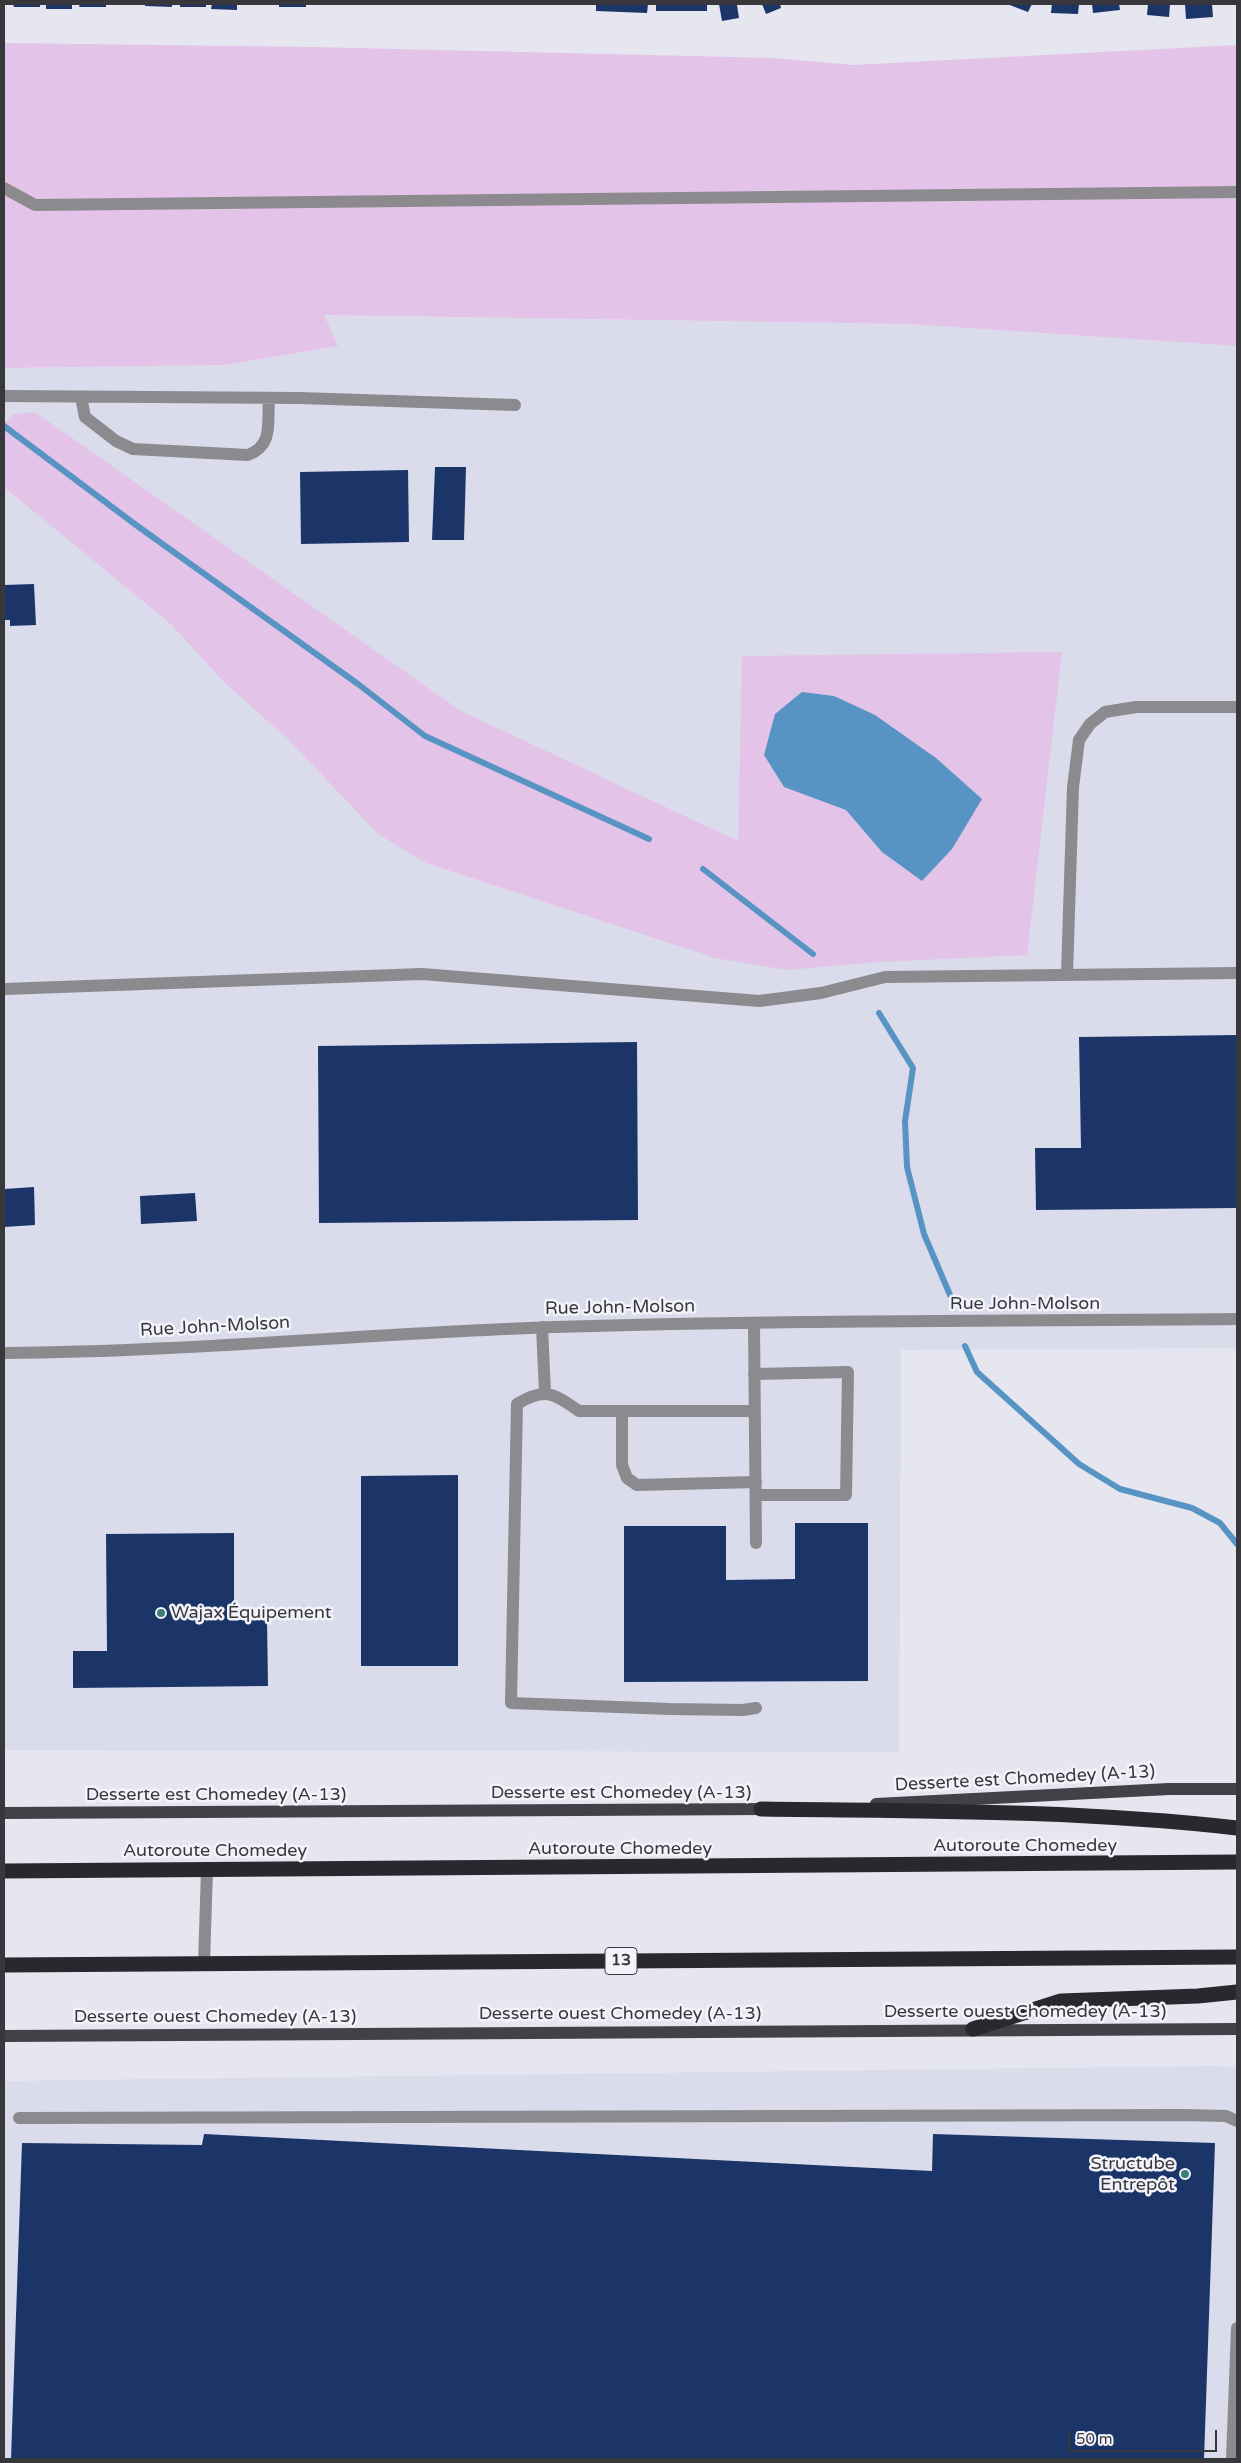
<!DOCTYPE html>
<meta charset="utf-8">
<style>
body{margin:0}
#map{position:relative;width:1241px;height:2463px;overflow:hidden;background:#e5e6ef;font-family:"Varela Round",sans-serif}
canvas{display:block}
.frame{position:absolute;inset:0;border:5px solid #38383c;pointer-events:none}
.scale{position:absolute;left:1068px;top:2430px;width:149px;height:22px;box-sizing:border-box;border:2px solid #38383c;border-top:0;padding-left:6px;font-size:15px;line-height:18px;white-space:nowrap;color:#38383c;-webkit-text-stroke:4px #f3f3fc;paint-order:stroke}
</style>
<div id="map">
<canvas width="1241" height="2463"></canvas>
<div class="frame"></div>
<div class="scale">50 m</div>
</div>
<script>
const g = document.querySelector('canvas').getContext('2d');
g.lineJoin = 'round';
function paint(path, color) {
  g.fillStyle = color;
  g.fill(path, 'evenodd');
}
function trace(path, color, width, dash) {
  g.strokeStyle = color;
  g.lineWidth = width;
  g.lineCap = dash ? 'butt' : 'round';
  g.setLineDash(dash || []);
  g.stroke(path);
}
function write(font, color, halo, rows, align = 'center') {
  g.font = font + ' "Varela Round",sans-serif';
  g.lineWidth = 5;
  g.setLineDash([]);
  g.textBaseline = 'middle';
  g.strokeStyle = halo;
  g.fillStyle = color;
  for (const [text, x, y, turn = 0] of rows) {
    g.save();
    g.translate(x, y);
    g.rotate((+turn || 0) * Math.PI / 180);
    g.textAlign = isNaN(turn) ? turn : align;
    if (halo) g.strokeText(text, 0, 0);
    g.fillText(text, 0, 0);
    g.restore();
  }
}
paint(new Path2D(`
 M323 315 908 324 1237 346V1348L901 1350 899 1752 4 1750V368L225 365 337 346Z
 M1211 2066 1237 2067V2459H4V2081Z`), '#dadbeb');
paint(new Path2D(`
 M4 43 313 47 774 58 853 65 1237 45V346L908 324 324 315 338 346 225 365 4 368Z
 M35 412 461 711 738 841 742 656 1062 652 1027 955 881 962 787 970 715 958 426 863 378 834 288 739 225 683 172 625 4 487V423L13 414Z`), '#e3c4e8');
paint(new Path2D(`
 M802 692 834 696 875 715 936 758 982 799 952 849 922 881 882 852 846 810 784 787 764 755 775 714Z`), '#5794c4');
trace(new Path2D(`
 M4 426 136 525 358 684 425 736 649 839
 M703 869 813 954
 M879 1013 913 1068 905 1121 907 1167 924 1234 950 1295
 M965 1346 977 1372 1079 1464 1120 1489 1192 1508 1220 1523 1237 1544`), '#5794c4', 6);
paint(new Path2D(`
 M13 4H40V7H14Z
 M46 4H72V9H46Z
 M80 4H106V7H79Z
 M145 4H172V7L145 6Z
 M180 4H206V7H180Z
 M212 4H237V10L211 9Z
 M279 4H306V7H279Z
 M596 4H648L647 13 596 11Z
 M656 4H707V11H656Z
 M719 4H741L737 5 739 18 722 21Z
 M762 4H780L781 8 766 14Z
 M1007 4H1032L1028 12Z
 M1052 4H1079L1078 14 1051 13Z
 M1092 4H1119L1120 10 1093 13Z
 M1148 4H1170L1169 17 1147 15Z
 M1185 4H1212L1213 17 1186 19Z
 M435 467H466L464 540H432Z
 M408 470 409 542 301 544 300 472Z
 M34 584 36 625 10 626V620H4V585Z
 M1237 1035V1208L1036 1210 1035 1148H1081L1079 1037Z
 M637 1042 638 1220 319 1223 318 1046Z
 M34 1187 35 1225 4 1227V1189Z
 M195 1193 197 1221 141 1224 140 1196Z
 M458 1475V1666H361V1476Z
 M795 1523H868V1681L624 1682V1526H726V1580L795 1579Z
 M234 1533V1620L267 1619 268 1686 73 1688V1651H107L106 1534Z
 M204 2134 932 2171 933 2134 1215 2143 1204 2459H11L22 2143 202 2145Z`), '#1c3569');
trace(new Path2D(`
 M4 188 35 205 1237 192
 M4 396 299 398 515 405
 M81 397 85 417 116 441 133 449 248 455C274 445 267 423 269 398
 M1067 974 1073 787 1079 740 1090 724 1105 712 1136 707H1237
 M4 989 422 974 759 1001 821 993 885 977 1237 973
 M754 1323 756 1543
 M542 1327 545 1392
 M4 1353C188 1352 371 1333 555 1327 782 1320 1010 1321 1237 1319
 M754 1374 848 1372 846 1495H756
 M622 1411V1465L627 1478 637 1485 756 1482
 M755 1411H579C553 1393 545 1387 517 1404L511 1703 670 1709 743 1710 756 1708
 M204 1964 207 1870
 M19 2118 1184 2115 1226 2116 1237 2121
 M1232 2459 1237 2328`), '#8c8a8e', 12);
trace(new Path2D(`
 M876 1804 1169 1789H1237
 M4 1813 769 1809
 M4 2036 1237 2029`), '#434147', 12);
trace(new Path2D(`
 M761 1809C920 1811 1079 1810 1237 1828
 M4 1871 1237 1862
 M4 1965 1237 1957
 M973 2029 1061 2001 1198 1996 1237 1992`), '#2a282e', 15);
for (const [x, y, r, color] of [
 [161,1613,5,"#3a8077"],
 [1185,2174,5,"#3a8077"]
]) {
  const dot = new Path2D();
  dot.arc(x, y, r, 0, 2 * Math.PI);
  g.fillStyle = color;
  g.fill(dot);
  trace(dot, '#f3f3fc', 2);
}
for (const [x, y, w] of [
 [621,1961,32]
]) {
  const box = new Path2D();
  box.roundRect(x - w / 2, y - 13.5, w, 27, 4);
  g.fillStyle = '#f3f3fc';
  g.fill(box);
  trace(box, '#38383c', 1);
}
write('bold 16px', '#38383c', null, [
 ["13",621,1961]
]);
write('18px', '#38383c', '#f3f3fc', [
 ["Rue John-Molson",1025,1304],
 ["Rue John-Molson",620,1308,-1],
 ["Rue John-Molson",215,1327,-3],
 ["Desserte est Chomedey (A-13)",1025,1779,-3],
 ["Desserte est Chomedey (A-13)",621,1793],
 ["Desserte est Chomedey (A-13)",216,1795],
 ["Autoroute Chomedey",1025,1846],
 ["Autoroute Chomedey",620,1849],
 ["Autoroute Chomedey",215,1851],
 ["Desserte ouest Chomedey (A-13)",1025,2012],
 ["Desserte ouest Chomedey (A-13)",620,2014],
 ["Desserte ouest Chomedey (A-13)",215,2017]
]);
write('18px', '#38383c', '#f3f3fc', [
 ["Wajax Équipement",171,1613],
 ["Structube",1175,2164,"right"],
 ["Entrepôt",1175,2185,"right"]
], 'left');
</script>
